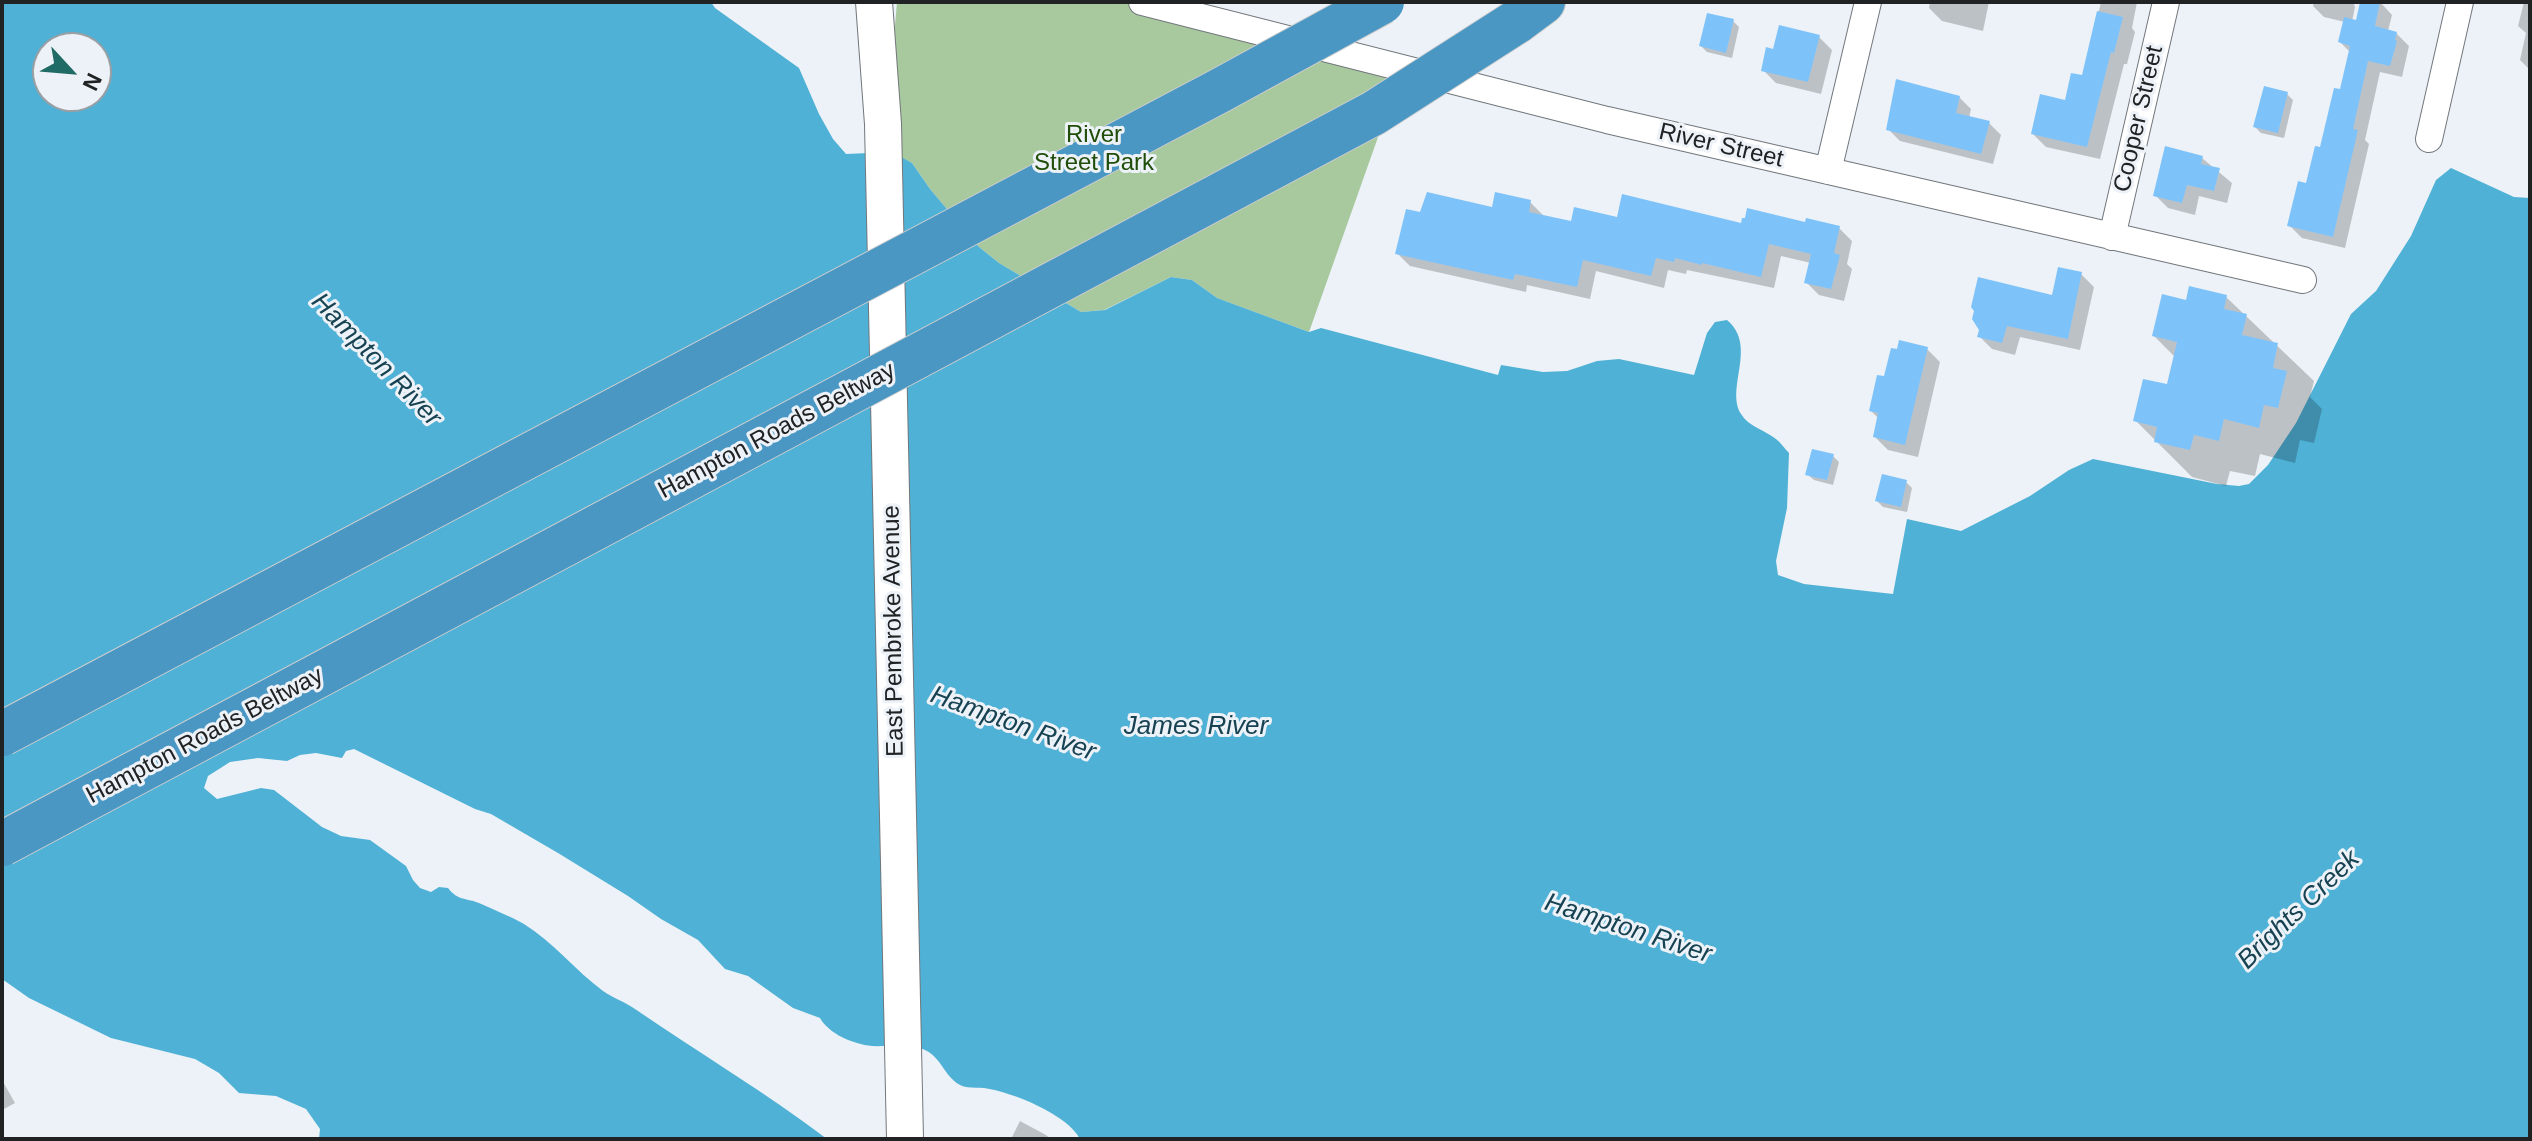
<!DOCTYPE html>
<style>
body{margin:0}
#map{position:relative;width:2532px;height:1141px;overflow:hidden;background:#ecf2f7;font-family:Helvetica,sans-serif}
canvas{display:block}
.frame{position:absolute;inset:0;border:4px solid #202224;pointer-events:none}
.north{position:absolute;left:32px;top:32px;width:80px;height:80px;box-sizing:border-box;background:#ecf2f7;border:2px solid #9a9fa3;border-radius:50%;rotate:116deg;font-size:22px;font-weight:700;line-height:32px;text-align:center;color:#202224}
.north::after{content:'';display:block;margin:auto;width:28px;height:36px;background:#206b65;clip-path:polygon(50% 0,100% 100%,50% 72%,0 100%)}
</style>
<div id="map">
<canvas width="2532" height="1141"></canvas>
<div class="frame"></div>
<div class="north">N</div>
</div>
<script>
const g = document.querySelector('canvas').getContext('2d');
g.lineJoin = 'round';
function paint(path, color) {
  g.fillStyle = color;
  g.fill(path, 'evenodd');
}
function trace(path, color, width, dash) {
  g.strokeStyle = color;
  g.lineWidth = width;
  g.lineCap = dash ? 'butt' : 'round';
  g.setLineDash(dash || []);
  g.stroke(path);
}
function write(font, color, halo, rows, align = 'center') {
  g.font = font + ' Helvetica,sans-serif';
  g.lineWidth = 6;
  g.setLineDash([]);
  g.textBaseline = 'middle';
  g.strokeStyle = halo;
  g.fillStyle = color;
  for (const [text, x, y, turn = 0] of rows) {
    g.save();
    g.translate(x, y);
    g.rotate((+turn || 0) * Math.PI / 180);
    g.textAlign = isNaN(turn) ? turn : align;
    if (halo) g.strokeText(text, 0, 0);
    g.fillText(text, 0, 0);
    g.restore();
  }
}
paint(new Path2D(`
 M897 2H1156L1405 61 1309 332 1217 298 1192 280 1171 277 1104 310 1081 312 999 263 979 247 930 189 912 163 892 153 894 37Z`), '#a8c89e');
paint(new Path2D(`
 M2 2H711L715 8 799 68 819 114 833 139 846 154 892 152 912 163 930 189 979 247 999 263 1081 312 1105 310 1171 277 1192 280 1217 298 1309 332 1321 328 1498 375 1501 365 1543 372 1567 371 1597 361 1619 359 1694 375 1707 333 1715 322 1727 320C1758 346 1725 388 1741 414 1749 427 1765 430 1776 439 1781 443 1785 449 1789 453L1787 508 1776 561 1778 575 1804 584 1893 594 1907 519 1961 531 2030 496 2069 470 2093 459 2217 484 2239 486 2249 484 2268 465 2296 423 2351 314 2376 291 2411 236 2436 180 2451 168 2514 197 2530 198V1139H1080C1067 1114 1012 1092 984 1088 976 1087 967 1089 960 1085 939 1073 944 1051 909 1045 897 1043 884 1047 872 1046 853 1044 829 1034 820 1018L793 1008 748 976 725 969 698 940 661 919 628 896 558 853 491 814 475 809 354 749 346 751 342 758 316 753 300 755 287 761 258 758 230 762 208 776 204 788 217 799 261 788 274 790 322 827 341 836 370 840 406 866 413 880 420 888 431 892 439 887 448 888C458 901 467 898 479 903 494 910 510 916 524 924 553 942 576 971 603 991 613 998 625 1002 635 1009 699 1053 765 1092 827 1139H319L320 1129 306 1109 276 1096 239 1093 219 1073 195 1059 111 1038 29 998 2 979ZM48 48H96V96H48Z`), '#4fb1d5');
paint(new Path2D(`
 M1930 2H1989L1983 31 1942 21 1929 8Z
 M2101 2H2137L2132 28 2135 32 2127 64H2124L2100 159 2046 147 2033 134 2066 102 2083 78Z
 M2314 2H2353L2355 7 2352 22 2357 23 2362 2H2380L2392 15 2388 31 2396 33 2409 46 2402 77 2380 72 2365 140 2369 144 2345 248 2302 238 2289 225 2321 150 2341 91 2350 52 2340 42 2345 22 2324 17 2313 6Z
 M2524 2H2530V70L2520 60 2526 33 2518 26Z
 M1733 21 1739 27 1732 58 1707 52 1701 46Z
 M1819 37 1832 50 1821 94 1776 83 1763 70 1775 51Z
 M2287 94 2293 100 2284 138 2261 133 2255 127Z
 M1959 97 1971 109 1969 118 1989 123 2001 135 1993 164 1900 141 1888 129Z
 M2202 158 2232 183 2227 203 2199 196 2195 215 2168 208 2155 195Z
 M1530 202 1543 215V217L1573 224 1618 219 1742 226 1807 225 1839 228 1852 241 1847 264 1852 269 1844 301 1819 295 1806 282 1811 263 1781 256 1774 288 1687 270 1686 274 1668 270 1664 288 1596 271 1590 299 1527 285 1526 292 1410 266 1397 253 1421 214 1494 209Z
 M2081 274 2094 287 2080 350 2020 337 2015 355 1992 349 1979 336 2054 298Z
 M2226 297 2314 381 2310 397 2322 409 2314 443 2300 440 2295 463 2260 454 2255 476 2230 471 2226 486 2192 477 2135 420 2168 387 2175 357 2154 336 2187 302Z
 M1927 349 1940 362 1918 457 1888 450 1875 437 1879 419 1871 411Z
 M1833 456 1839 462 1833 485 1814 480 1807 474Z
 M1906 482 1912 488 1907 512 1883 507 1877 501Z
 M2 1080 15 1103 2 1110Z
 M1020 1121 1046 1135 1051 1139H1011Z`), '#0003');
paint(new Path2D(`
 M2360 2H2380L2375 26 2397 32 2395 40 2397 41 2390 66 2368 61 2353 129 2358 130 2333 237 2287 226 2298 181 2306 183 2315 146 2320 147 2334 88 2340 89 2350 46 2338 42 2344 17 2356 20Z
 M2097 11 2123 17 2114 53 2111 52 2087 147 2031 134 2040 94 2065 100 2071 73 2082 75Z
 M1707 13 1734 19 1726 53 1699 46Z
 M1779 25 1820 35 1808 82 1761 71 1766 47 1773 49Z
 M1896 79 1960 96 1956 113 1990 121 1981 154 1886 130Z
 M2264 86 2288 92 2278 133 2253 127Z
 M2165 146 2203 156 2201 164 2220 168 2214 191 2187 185 2182 203 2153 196Z
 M1427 192 1492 207 1495 192 1531 200 1529 212 1571 221 1574 207 1617 217 1622 194 1741 223 1742 218H1745L1747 208 1805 222 1806 218 1840 226 1834 253 1840 255 1831 289 1804 283 1811 254 1769 244 1761 277 1702 263V265L1675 258 1674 262 1656 258 1651 276 1583 260 1577 287 1515 274 1513 280 1395 254 1406 209 1420 212Z
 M2058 267 2082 272 2068 339 2007 326 2002 343 1977 337 1979 330 1972 319 1974 311 1971 307 1978 277 2052 295Z
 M2189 286 2227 295 2224 309 2247 314 2242 335 2278 343 2273 368 2287 371 2278 408 2264 405 2259 428 2224 419 2219 441 2194 435 2190 450 2154 442 2157 427 2133 421 2143 379 2167 384 2177 342 2152 336 2162 294 2186 300Z
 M1899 340 1928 347 1905 445 1873 437 1878 413 1869 411 1877 375 1884 376 1891 348 1897 349Z
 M1812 449 1834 454 1827 480 1805 475Z
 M1882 474 1907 480 1901 507 1875 501Z`), '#7ec2fa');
const street = new Path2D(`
 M1142 2 1607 120 2303 280
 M2429 139 2460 2
 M1828 171 1868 2
 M2112 237 2166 2`);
const secondary = new Path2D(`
 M874 2 883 124 905 1139`);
const highway = new Path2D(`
 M1516 22 1543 2`);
trace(street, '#72777c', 28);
trace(secondary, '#72777c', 38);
trace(highway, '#cececf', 46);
trace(street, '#fff', 26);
trace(secondary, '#fff', 36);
trace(highway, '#4a97c4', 44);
const highwayBridge = new Path2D(`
 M2 734 1219 91 1382 2
 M2 844 1374 113 1516 22`);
trace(highwayBridge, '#cececf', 46, []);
trace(highwayBridge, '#4a97c4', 44);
write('24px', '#202224', '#ecf2f7', [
 ["Cooper Street",2139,119,-77],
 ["River Street",1721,146,13],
 ["Hampton Roads Beltway",777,431,-28],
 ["East Pembroke Avenue",894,631,-91],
 ["Hampton Roads Beltway",205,736,-28]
]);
write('24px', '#204e09', '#ecf2f7', [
 ["River",1094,135],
 ["Street Park",1094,163]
]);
write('italic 26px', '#174252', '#ecf2f7', [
 ["Hampton River",376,360,46],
 ["Hampton River",1013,724,20],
 ["James River",1196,727],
 ["Brights Creek",2299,910,-44],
 ["Hampton River",1628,929,18]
]);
</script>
